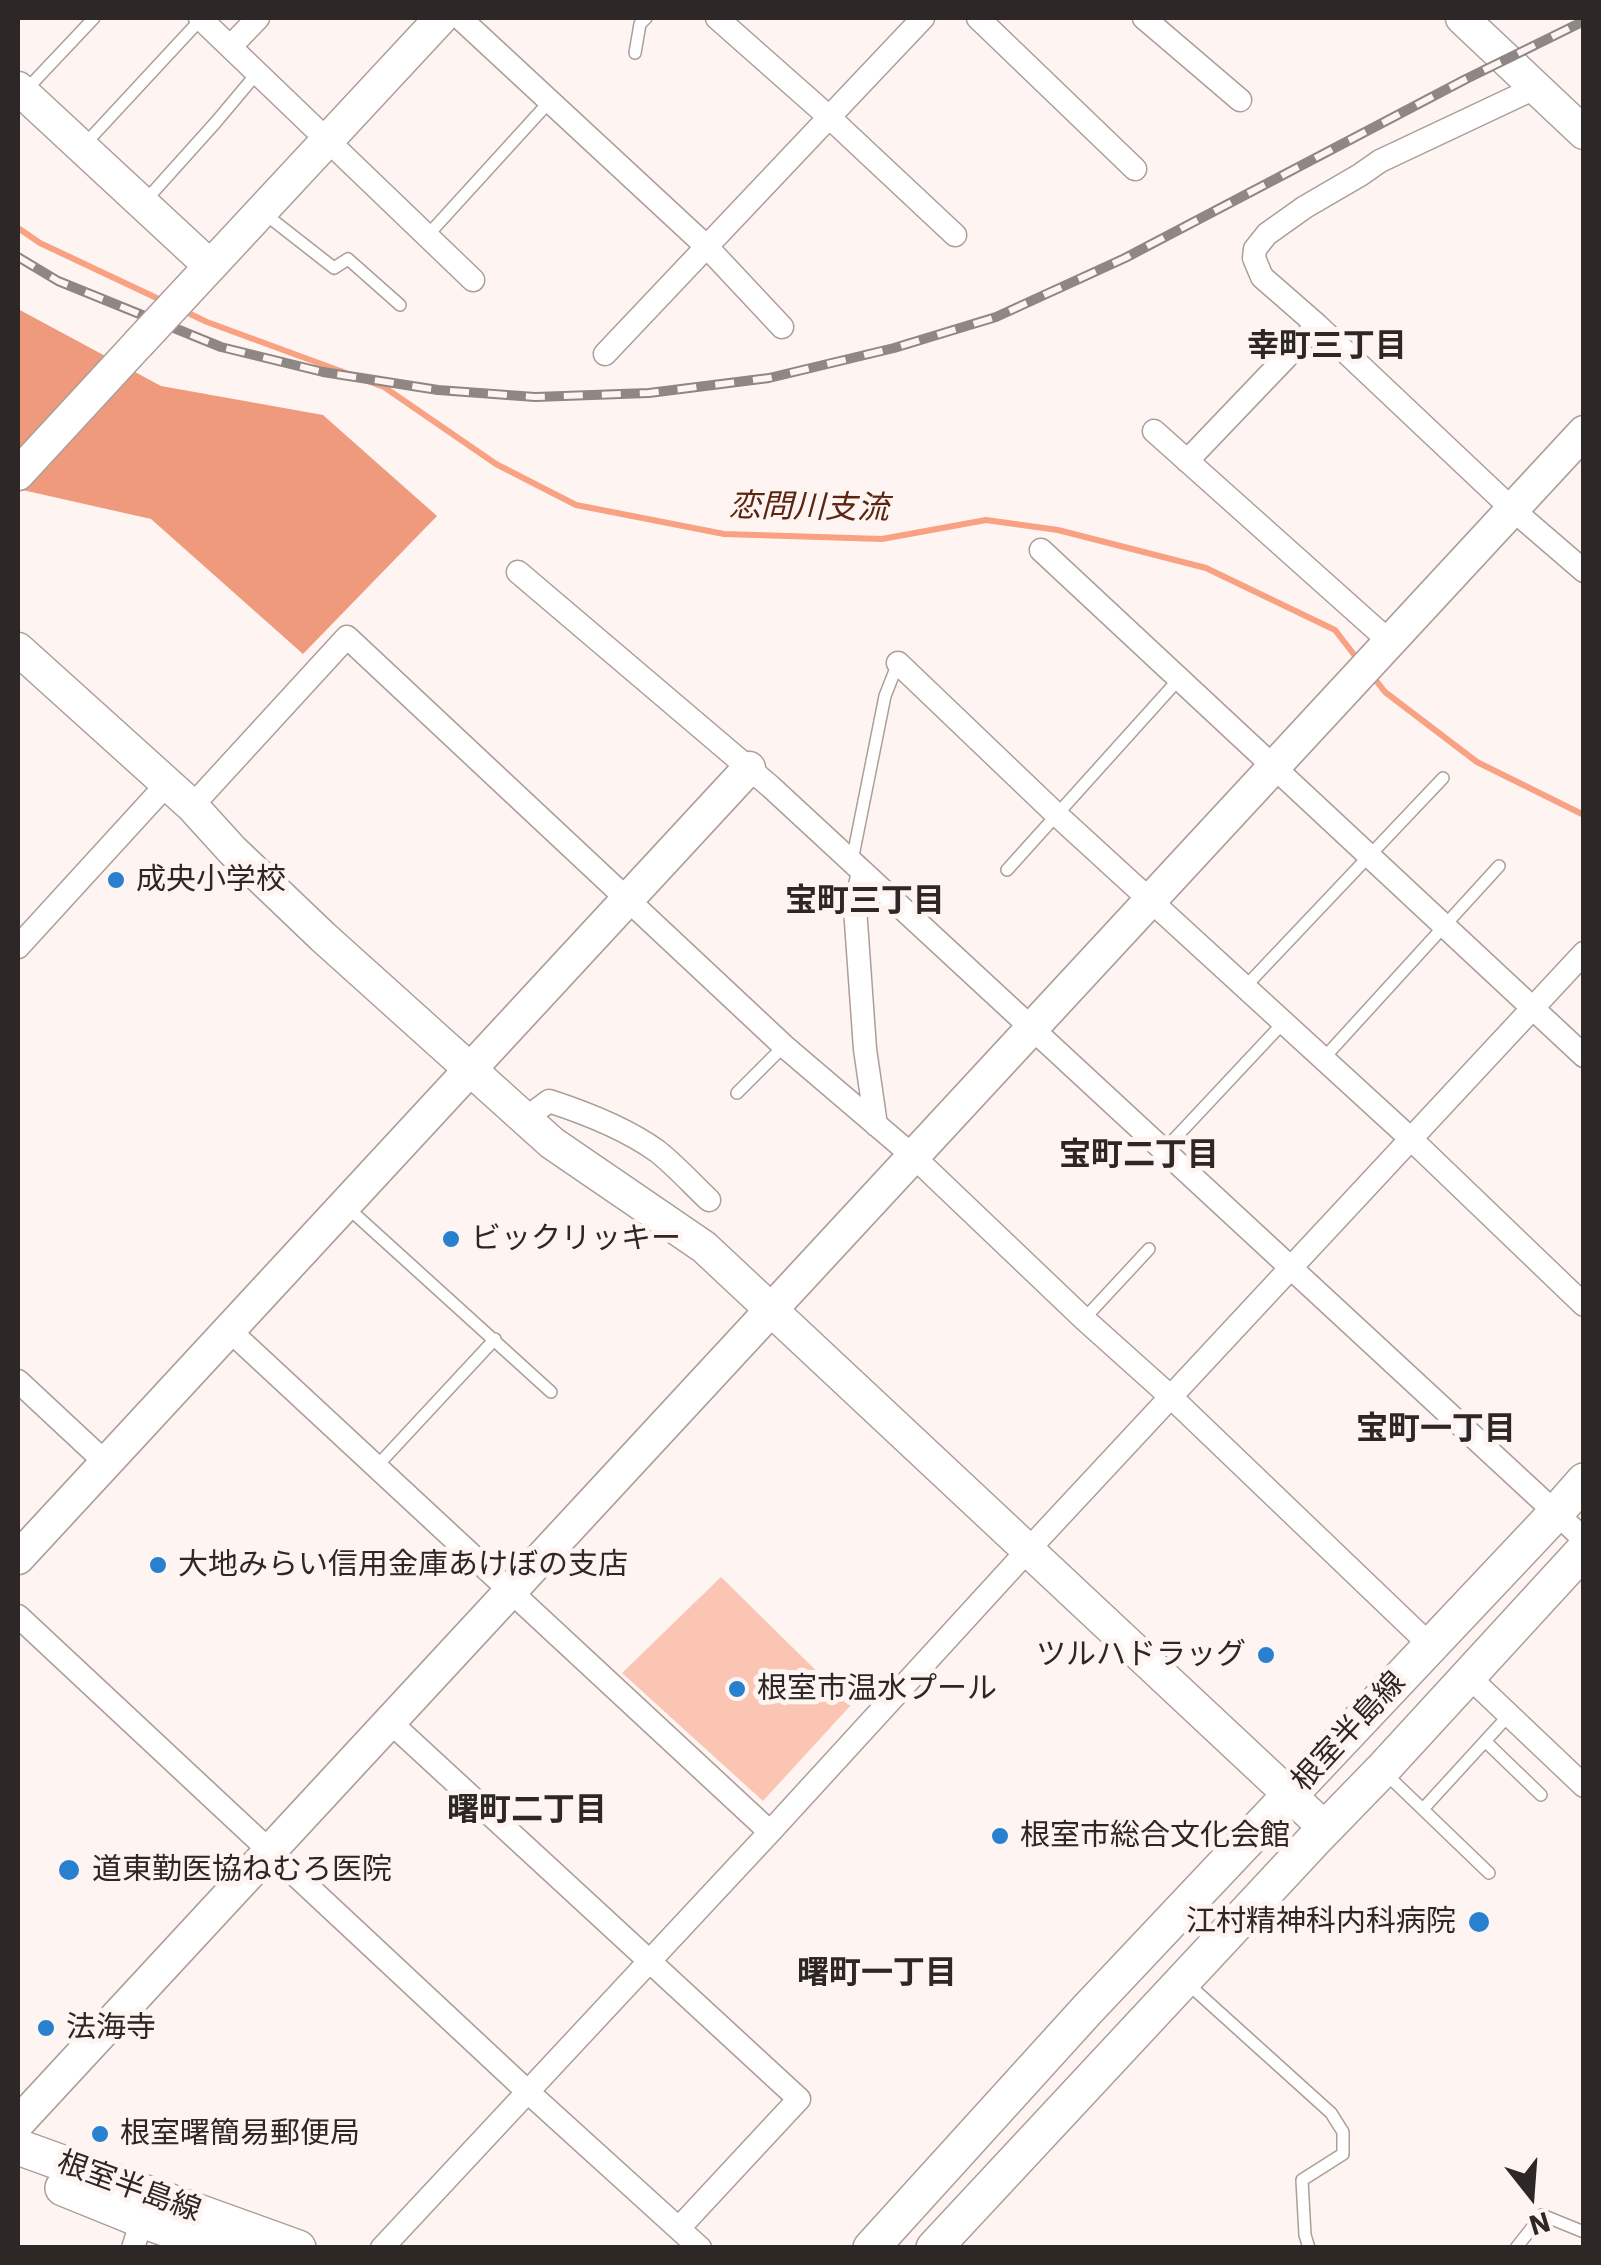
<!DOCTYPE html>
<meta charset="utf-8">
<style>
body{margin:0}
#map{position:relative;width:1601px;height:2265px;overflow:hidden;background:#fef5f2;font-family:"IBM Plex Sans",sans-serif}
canvas{display:block}
.frame{position:absolute;inset:0;border:20px solid #2d2725;pointer-events:none}
.north{position:absolute;left:1481px;top:2145px;width:100px;height:100px;-webkit-text-stroke:8px #fef5f2;paint-order:stroke;rotate:163deg;font-size:28px;font-weight:700;line-height:40px;text-align:center;color:#2d2725}
.north::after{content:'';display:block;margin:auto;width:35px;height:45px;background:#2d2725;clip-path:polygon(50% 0,100% 100%,50% 72%,0 100%)}
</style>
<div id="map">
<canvas width="1601" height="2265"></canvas>
<div class="frame"></div>
<div class="north">N</div>
</div>
<script>
const g = document.querySelector('canvas').getContext('2d');
g.lineJoin = 'round';
function paint(path, color) {
  g.fillStyle = color;
  g.fill(path, 'evenodd');
}
function trace(path, color, width, dash) {
  g.strokeStyle = color;
  g.lineWidth = width;
  g.lineCap = dash ? 'butt' : 'round';
  g.setLineDash(dash || []);
  g.stroke(path);
}
function write(font, color, halo, rows, align = 'center') {
  g.font = font + ' "IBM Plex Sans","Noto Sans JP",sans-serif';
  g.lineWidth = 10;
  g.setLineDash([]);
  g.textBaseline = 'middle';
  g.strokeStyle = halo;
  g.fillStyle = color;
  for (const [text, x, y, turn = 0] of rows) {
    g.save();
    g.translate(x, y);
    g.rotate((+turn || 0) * Math.PI / 180);
    g.textAlign = isNaN(turn) ? turn : align;
    if (halo) g.strokeText(text, 0, 0);
    g.fillText(text, 0, 0);
    g.restore();
  }
}
paint(new Path2D(`
 M721 1577 851 1705 763 1801 622 1673Z`), '#fac5b3');
paint(new Path2D(`
 M18 309 161 386 323 415 437 516 303 654 151 519 18 489Z`), '#f09a7d');
trace(new Path2D(`
 M18 228 40 243 163 301
 M184 311 207 322 384 387 496 464 576 505 724 534 882 539 986 520 1058 530 1206 568 1335 630 1359 661
 M1371 674 1385 692 1477 762 1584 815`), '#f8a183', 6);
const lane = new Path2D(`
 M635 53 640 24 646 18
 M25 91 94 18
 M85 144 201 19
 M146 200 216 122 258 72
 M265 214 334 268 348 259 400 305
 M427 236 550 101
 M852 861 885 696 898 663
 M1007 870 1179 679
 M1244 988 1443 778
 M1323 1059 1499 866
 M737 1093 784 1046
 M1164 1150 1283 1023
 M347 1207 551 1392
 M1084 1319 1149 1249
 M377 1466 495 1339
 M1485 1741 1541 1795
 M1384 1772 1489 1873
 M1423 1809 1509 1715
 M1187 1983 1331 2113 1343 2132V2154L1302 2180 1305 2235 1309 2248
 M1516 2248 1542 2215 1584 2232`);
const street = new Path2D(`
 M200 18 473 280
 M460 18 707 247 782 327
 M717 18 829 117 955 235
 M978 18 1135 169
 M1144 18 1240 100
 M231 46 258 18
 M1535 88 1380 161 1360 175 1305 207 1267 234 1255 249 1254 258 1262 277 1317 325 1512 509 1584 571
 M605 354 923 18
 M1154 431 1389 641
 M1187 461 1317 325
 M1041 550 1584 1056
 M518 572 771 787 1584 1539
 M898 663 1057 815 1411 1139 1584 1305
 M192 806 347 637 784 1046 913 1156 1084 1319 1171 1397 1431 1646
 M863 872 855 908 865 1049 876 1125
 M18 947 167 784
 M525 1119 549 1101C586 1113 625 1128 657 1151 675 1165 692 1184 709 1200
 M229 1330 770 1832
 M18 1381 106 1463
 M18 1616 528 2092 700 2248
 M1468 1676 1584 1786
 M390 1722 799 2099 679 2228
 M133 2248 142 2220
 M382 2248 770 1832 1029 1549 1584 953`);
const secondary = new Path2D(`
 M1462 18 1584 133
 M18 88 210 266
 M177 302 441 18
 M18 474 138 344
 M18 649 192 806 232 850 323 937 552 1143 704 1247 1325 1828
 M18 1558 749 768
 M18 2123 1584 432`);
const primary = new Path2D(`
 M18 2147 298 2248
 M63 2188 142 2220 221 2248
 M871 2248 1087 2010 1555 1514 1584 1481
 M934 2248 1315 1839 1382 1770 1584 1550`);
trace(lane, '#ac9e99', 14);
trace(street, '#ac9e99', 25);
trace(secondary, '#ac9e99', 35);
trace(primary, '#ac9e99', 38);
trace(lane, '#fff', 11);
trace(street, '#fff', 22);
trace(secondary, '#fff', 32);
trace(primary, '#fff', 35);
const rail = new Path2D(`
 M18 257 58 281 221 347 323 372 438 390 535 397 649 393 769 378 894 348 996 317 1125 258 1466 79 1584 21`);
trace(rail, '#8e8784', 10);
trace(rail, '#fef5f2', 6, [19]);
const secondaryBridge = new Path2D(`
 M138 344 177 302`);
trace(secondaryBridge, '#ac9e99', 35, []);
trace(secondaryBridge, '#fff', 32);
for (const [x, y, r, color] of [
 [116,880,10,"#2880ce"],
 [451,1239,10,"#2880ce"],
 [158,1565,10,"#2880ce"],
 [1266,1655,10,"#2880ce"],
 [737,1689,10,"#2880ce"],
 [1000,1836,10,"#2880ce"],
 [69,1870,12,"#2880ce"],
 [1479,1922,12,"#2880ce"],
 [46,2028,10,"#2880ce"],
 [100,2134,10,"#2880ce"]
]) {
  const dot = new Path2D();
  dot.arc(x, y, r, 0, 2 * Math.PI);
  g.fillStyle = color;
  g.fill(dot);
  trace(dot, '#fef5f2', 4);
}
write('30px', '#2d2725', '#fef5f2', [
 ["成央小学校",136,880],
 ["ビックリッキー",471,1239],
 ["大地みらい信用金庫あけぼの支店",178,1565],
 ["ツルハドラッグ",1246,1655,"right"],
 ["根室市温水プール",757,1689],
 ["根室市総合文化会館",1020,1836],
 ["道東勤医協ねむろ医院",92,1870],
 ["江村精神科内科病院",1456,1922,"right"],
 ["法海寺",66,2028],
 ["根室曙簡易郵便局",120,2134]
], 'left');
write('30px', '#2d2725', '#fef5f2', [
 ["根室半島線",1349,1732,-47],
 ["根室半島線",129,2187,20]
]);
write('bold 32px', '#2d2725', '#fef5f2', [
 ["幸町三丁目",1327,347],
 ["宝町三丁目",865,902],
 ["宝町二丁目",1139,1156],
 ["宝町一丁目",1436,1430],
 ["曙町二丁目",527,1811],
 ["曙町一丁目",877,1974]
]);
write('italic 32px', '#5b2512', '#fef5f2', [
 ["恋問川支流",809,508,1]
]);
</script>
